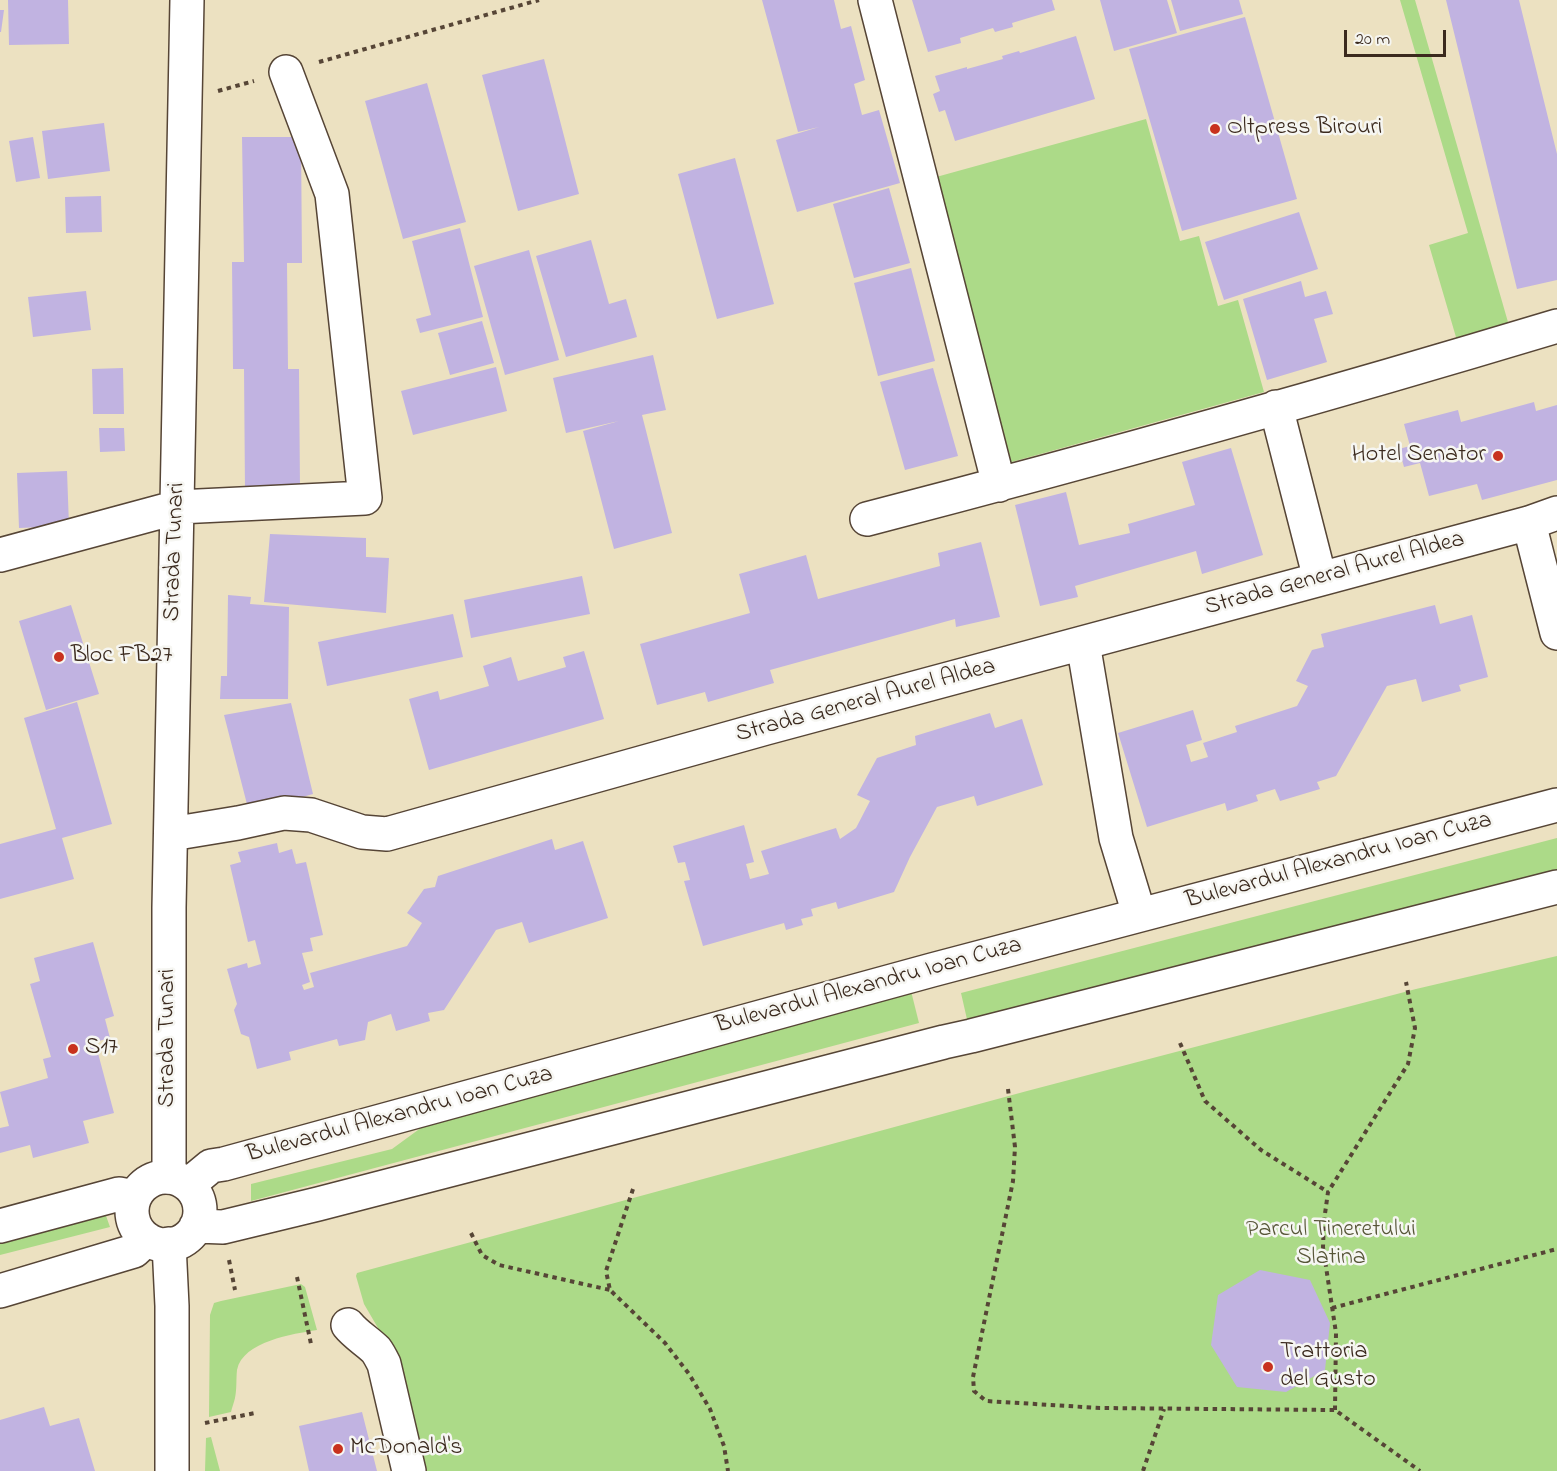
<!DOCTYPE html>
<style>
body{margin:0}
#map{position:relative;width:1557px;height:1471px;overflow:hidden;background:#ece1c1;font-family:"Indie Flower",sans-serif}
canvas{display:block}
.scale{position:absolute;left:1344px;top:30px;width:102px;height:27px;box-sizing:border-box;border:3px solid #3b2a1e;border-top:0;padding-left:8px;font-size:18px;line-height:21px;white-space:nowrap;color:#3b2a1e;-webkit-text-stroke:4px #f6f6f2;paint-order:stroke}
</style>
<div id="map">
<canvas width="1557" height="1471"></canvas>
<div class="scale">20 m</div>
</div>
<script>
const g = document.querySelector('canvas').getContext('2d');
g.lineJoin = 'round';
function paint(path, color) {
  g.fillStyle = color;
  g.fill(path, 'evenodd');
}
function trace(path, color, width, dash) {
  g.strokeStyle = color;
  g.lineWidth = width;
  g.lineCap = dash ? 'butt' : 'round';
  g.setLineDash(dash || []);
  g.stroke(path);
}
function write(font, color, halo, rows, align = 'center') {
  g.font = font + ' "Indie Flower",sans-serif';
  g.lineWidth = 5;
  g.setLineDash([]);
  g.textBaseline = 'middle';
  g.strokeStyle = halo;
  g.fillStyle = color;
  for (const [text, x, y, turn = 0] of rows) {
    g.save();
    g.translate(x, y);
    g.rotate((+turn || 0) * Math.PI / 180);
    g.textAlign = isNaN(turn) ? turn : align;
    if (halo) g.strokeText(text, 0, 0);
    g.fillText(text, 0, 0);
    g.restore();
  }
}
paint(new Path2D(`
 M1400 0H1415L1510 329 1458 344 1429 245 1468 233Z
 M1146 119 1180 241 1199 236 1218 306 1238 300 1264 392 1008 463 929 179Z
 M1557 838V873L969 1028 961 993Z
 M1557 956V1471H417L392 1352 364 1304 356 1276 357 1273 1027 1091 1416 989Z
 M911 991 919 1023 251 1201V1184L392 1149 429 1122Z
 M105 1213 110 1227 0 1255V1241Z
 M301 1284 305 1287 317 1330C293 1334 243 1341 237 1370 236 1379 237 1389 235 1398 234 1403 232 1407 231 1412L209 1417 210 1315 214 1303 221 1301Z
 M211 1437 220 1471H205L206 1438Z`), '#acda88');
paint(new Path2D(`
 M8 0H68L69 44 9 45Z
 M762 0H834L841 29 851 26 865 80 854 84 862 115 879 110 900 183 797 212 776 140 819 127 798 132Z
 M912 0H1052L1055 10 1012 23 1013 27 995 32 993 28 960 38 961 43 928 52Z
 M1100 0H1167L1177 33 1114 51Z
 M1171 0H1239L1243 14 1180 31Z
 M1446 0H1519L1557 154V280L1517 289Z
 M0 10H4L1 32H0Z
 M1245 17 1297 199 1182 231 1129 49Z
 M1076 36 1095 99 955 141 945 110 939 112 933 94 940 91 935 76 967 67V69L1003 59 1002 56 1019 51 1020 53Z
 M544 59 579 194 518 211 482 75Z
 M427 83 466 222 403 239 365 101Z
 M104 123 110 171 48 179 42 131Z
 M33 137 40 178 16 182 9 141Z
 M242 137H301L302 263H287L288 369H299L300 489 245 490 244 369H233L232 262H244Z
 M735 158 774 304 717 319 678 174Z
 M889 188 910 263 854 278 833 204Z
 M101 196 102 232 66 233 65 197Z
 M1299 212 1318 269 1224 300 1205 242Z
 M460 228 483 317 420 333 416 319 431 315 412 241Z
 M591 240 609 304 626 299 637 337 566 357 536 256Z
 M529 250 559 360 505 375 474 266Z
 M911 268 935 361 878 376 854 283Z
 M1301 281 1305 297 1326 291 1333 314 1314 319 1327 362 1267 380 1243 299Z
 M86 291 91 330 33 337 28 297Z
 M482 321 494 363 450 375 438 333Z
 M653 355 666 410 642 415 672 533 614 549 583 431 619 421 566 433 553 378Z
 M496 367 507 411 413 435 401 391Z
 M123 368 124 414H93L92 369Z
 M933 368 958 456 905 470 880 382Z
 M1534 402 1536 411 1557 405V480L1482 500 1477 484 1429 496 1420 463 1404 467 1399 449 1410 446 1404 424 1458 410 1461 422Z
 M99 428H124L125 451 100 452Z
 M1231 448 1263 555 1202 574 1196 551 1075 586 1078 597 1040 606 1015 505 1066 492 1079 545 1130 533 1128 524 1195 505 1182 462Z
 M67 471 69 526 19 528 17 473Z
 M270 534 366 538V557L389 558 386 613 264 602Z
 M981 542 1000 617 956 627 955 619 770 670 774 683 708 702 705 692 657 705 640 644 750 613 739 574 806 555 818 599 940 566 938 553Z
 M582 576 590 614 471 638 464 600Z
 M228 595 251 597 250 604 289 607 288 699H220L221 676H227Z
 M71 605 99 694 46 710 19 621Z
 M1435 605 1440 624 1472 615 1488 677 1459 685 1461 691 1422 702 1416 679 1387 686 1336 776 1317 782 1320 789 1280 801 1275 789 1256 795 1258 801 1227 811 1225 803 1147 827 1118 733 1193 710 1202 740 1186 745 1191 762 1208 757 1203 743 1237 732 1235 726 1297 706 1308 686 1296 681 1312 650 1324 647 1321 634Z
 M453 614 463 657 327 686 318 642Z
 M584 651 604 719 429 770 409 699 438 691 440 700 489 686 483 666 511 657 518 681 566 667 563 657Z
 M77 702 112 824 62 838 74 879 0 899V844L56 829 24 718Z
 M291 703 313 794 249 812 224 715Z
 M990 713 995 728 1022 719 1043 785 977 806 974 796 937 807 910 857 894 892 838 909 836 902 811 909 813 916 801 919 803 925 786 930 784 923 703 946 684 881 690 880 685 862 678 863 673 846 744 825 754 862 746 864 750 879 769 874 761 851 836 828 840 839 856 828 870 801 857 795 877 758 916 745 915 736Z
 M552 839 555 850 583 841 608 918 529 943 522 922 496 930 444 1010 428 1013 430 1021 396 1031 391 1014 368 1022 365 1040 339 1046 337 1039 289 1052 291 1060 257 1069 249 1037 241 1034 234 1010 237 1004 227 969 247 963 248 968 261 964 255 940 248 942 230 865 241 862 238 852 277 843 279 853 292 849 296 864 306 862 323 935 310 938 313 951 302 953 310 982 302 985 304 990 314 987 310 973 407 946 422 923 407 913 424 889 435 887 438 876Z
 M93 942 114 1016 105 1019 110 1038 95 1042 114 1113 83 1121 89 1143 33 1158 30 1145 0 1153V1128L9 1126 0 1092 48 1078 43 1059 51 1057 30 984 40 981 34 958Z
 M1260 1270 1310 1280 1330 1323 1325 1370 1286 1392 1237 1387 1211 1345 1218 1295Z
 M44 1407 50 1426 79 1418 95 1471H0V1420Z
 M362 1412 377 1471H309L299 1426Z`), '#c1b3e1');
const minor = new Path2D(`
 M875 0 999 485
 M1276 407 1320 579
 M867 519C1098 459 1328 395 1557 326
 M1529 523 1557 633
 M0 555 178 507 365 498 332 194 286 72
 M1083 643 1116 838 1139 914
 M171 834 238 823 284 813 311 815 362 832 387 834 766 728 1529 523 1557 513
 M169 1177V907L187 0
 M169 1244 172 1306V1471
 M348 1325C356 1335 367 1341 376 1350 379 1354 382 1360 384 1364L409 1471`);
const major = new Path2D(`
 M132 1211a34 34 0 1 1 68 0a34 34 0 1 1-68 0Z
 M188 1185 211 1166 224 1164 932 970 1557 805
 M0 1226 119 1194 135 1197
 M196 1226 223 1227 318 1204 944 1042 971 1036 1557 887
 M0 1291 134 1251 147 1239`);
trace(minor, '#564536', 36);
trace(major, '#564536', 36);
trace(new Path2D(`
 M319 62 539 0
 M218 91 254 81
 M1180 1043 1205 1101 1261 1150 1328 1192
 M1008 1089 1015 1147 1013 1181 973 1377 974 1391 986 1401 1100 1408 1335 1410 1420 1471
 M633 1189 606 1271 610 1290 665 1343 689 1374 710 1409 724 1446 728 1471
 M471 1233 482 1255 499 1265 610 1290
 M229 1260 235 1290
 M297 1277 311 1344
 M1332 1308 1557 1249
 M1335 1410 1336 1333 1323 1247 1324 1221 1328 1192 1408 1064 1415 1028 1406 982
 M205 1423 255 1413
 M1143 1471 1164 1409`), '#564536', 4, [4.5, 4.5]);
trace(minor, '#fff', 33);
trace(major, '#fff', 33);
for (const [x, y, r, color] of [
 [1215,129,6,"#c8321e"],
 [1498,456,6,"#c8321e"],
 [59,657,6,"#c8321e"],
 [73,1049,6,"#c8321e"],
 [1268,1367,6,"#c8321e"],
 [338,1449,6,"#c8321e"]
]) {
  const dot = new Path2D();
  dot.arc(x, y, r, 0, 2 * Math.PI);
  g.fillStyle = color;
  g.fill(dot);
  trace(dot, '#f6f6f2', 2);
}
write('24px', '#3b2a1e', '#f6f6f2', [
 ["Oltpress Birouri",1227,129],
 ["Hotel Senator",1486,456,"right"],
 ["Bloc FB27",71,657],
 ["S17",85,1049],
 ["Trattoria",1280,1353],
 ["del Gusto",1280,1381],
 ["McDonald's",350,1449]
], 'left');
write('24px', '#3b2a1e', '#f6f6f2', [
 ["Strada Tunari",176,552,-88],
 ["Strada General Aurel Aldea",1335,575,-15],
 ["Strada General Aurel Aldea",866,702,-15],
 ["Bulevardul Alexandru Ioan Cuza",1339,862,-15],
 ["Bulevardul Alexandru Ioan Cuza",869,987,-15],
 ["Strada Tunari",169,1038,-90],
 ["Bulevardul Alexandru Ioan Cuza",400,1116,-15]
]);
write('24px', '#575638', '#f6f6f2', [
 ["Parcul Tineretului",1331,1231],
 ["Slatina",1331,1259]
]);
</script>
